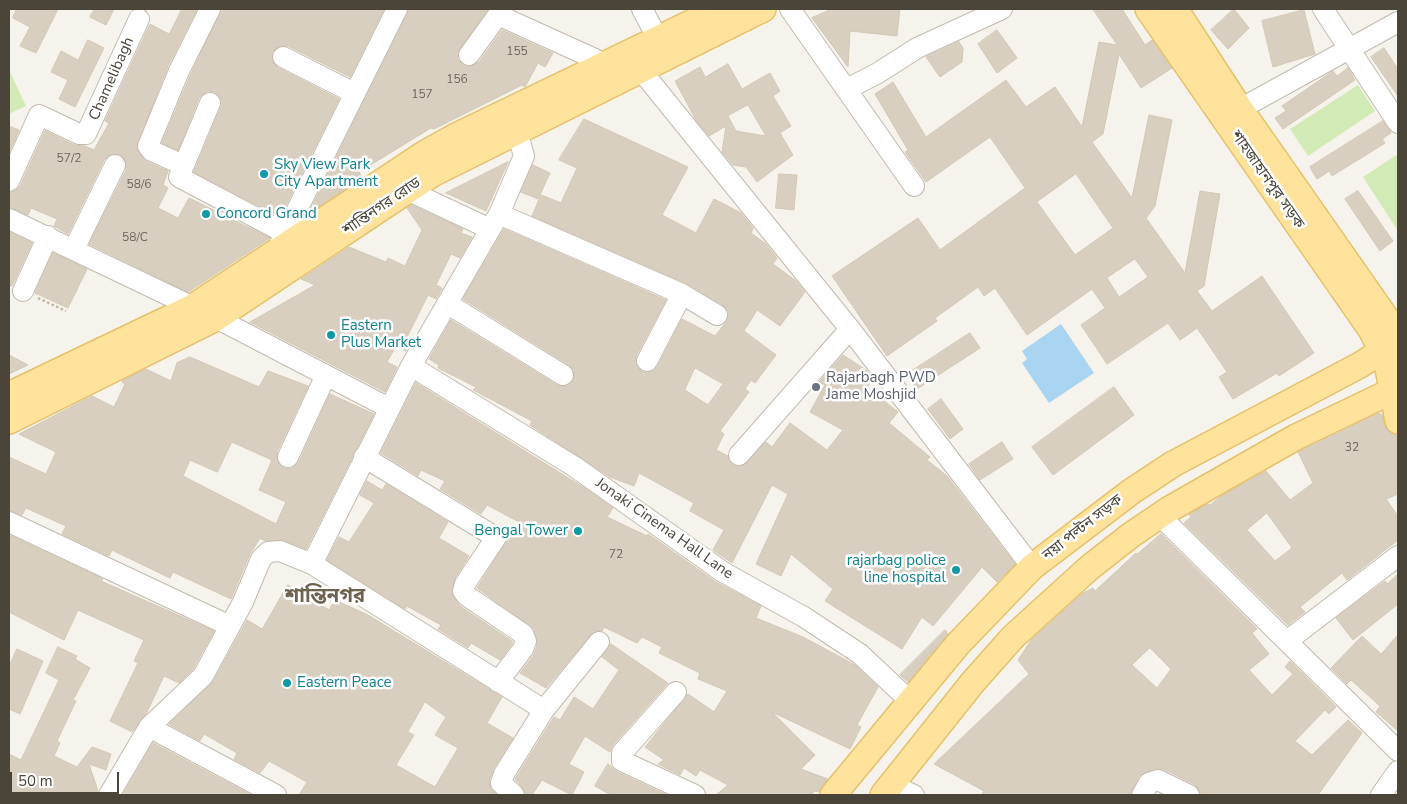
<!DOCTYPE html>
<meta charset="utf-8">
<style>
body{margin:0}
#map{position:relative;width:1407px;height:804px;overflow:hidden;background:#f6f3ec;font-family:"Nunito Sans",sans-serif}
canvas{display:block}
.frame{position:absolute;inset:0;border:10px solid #4b4439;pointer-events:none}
.scale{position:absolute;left:10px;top:772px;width:109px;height:22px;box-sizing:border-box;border:2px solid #4b4439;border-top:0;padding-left:6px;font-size:15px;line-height:18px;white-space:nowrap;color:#4b4439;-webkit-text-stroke:4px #fff;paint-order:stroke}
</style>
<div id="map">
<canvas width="1407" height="804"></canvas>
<div class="frame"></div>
<div class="scale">50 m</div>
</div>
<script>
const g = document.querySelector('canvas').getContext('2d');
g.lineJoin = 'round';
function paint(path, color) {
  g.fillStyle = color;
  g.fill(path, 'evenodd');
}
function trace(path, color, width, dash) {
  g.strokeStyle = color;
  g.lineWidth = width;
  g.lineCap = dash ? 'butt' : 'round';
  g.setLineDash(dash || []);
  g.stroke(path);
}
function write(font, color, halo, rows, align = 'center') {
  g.font = font + ' "Nunito Sans","Noto Sans Bengali",sans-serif';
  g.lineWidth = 5;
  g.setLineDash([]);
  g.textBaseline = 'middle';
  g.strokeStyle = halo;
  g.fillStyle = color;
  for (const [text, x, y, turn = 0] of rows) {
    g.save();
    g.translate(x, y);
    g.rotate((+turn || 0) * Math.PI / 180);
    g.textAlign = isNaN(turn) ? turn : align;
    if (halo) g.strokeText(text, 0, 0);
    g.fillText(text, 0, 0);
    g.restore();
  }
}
paint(new Path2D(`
 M9 70 26 106 9 114Z
 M1358 85 1375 111 1308 156 1290 129Z
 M1398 154V231L1363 177Z`), '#d2eab5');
paint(new Path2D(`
 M1061 324 1094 373 1049 403 1022 363 1027 359 1022 351Z`), '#a9d4f2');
const building = new Path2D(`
 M17 9H58L36 53 20 46 30 27 13 18Z
 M95 9H114L106 25 90 17Z
 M182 9H197L168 66 136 147 147 162 168 171 163 185 168 188 158 208 178 218 189 198 270 238 188 292 89 244 126 170 125 159 120 154 109 155 104 160 68 234 54 226 57 219 31 208 28 215 9 207V193L15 191 20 186 45 131 74 145 85 146 94 150 109 123 105 121 150 24 169 34Z
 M222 9H384L350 77 288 46 277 47 272 52 273 63 277 67 339 99 280 217 194 172 221 107 222 101 215 92 208 91 199 98 178 150 162 143 190 76Z
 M409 9H488L457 53 458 60 467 67 479 62 502 30 553 53 545 67 538 63 525 87 522 85 434 129 431 128 359 172 362 178 309 213Z
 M832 9H900L897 36 850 31 848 67 812 18Z
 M1093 9H1122L1145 45 1152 40 1172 68 1141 88 1119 54 1103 134 1092 142 1132 198 1149 115 1172 120 1155 206 1146 218 1185 273 1200 191 1220 194 1204 286 1197 291 1212 311 1262 276 1314 353 1279 376 1277 373 1233 399 1219 377 1227 372 1197 328 1180 340 1168 323 1107 364 1081 325 1105 308 1092 289 1027 335 995 288 984 296 978 287 935 318 937 321 887 356 832 276 918 218 940 250 1025 188 990 137 926 182 905 152 908 150 875 94 893 82 926 137 1006 80 1026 107 1055 87 1082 127 1099 42 1117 45ZM1076 174 1113 228 1075 255 1037 202ZM1135 259 1148 277 1119 297 1107 278Z
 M1234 9 1249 28 1228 49 1211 30Z
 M1304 10 1315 54 1273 67 1262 21Z
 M997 30 1017 58 997 73 978 44Z
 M88 40 104 48 75 107 59 99 68 80 51 72 61 51 78 60Z
 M959 42 963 48 962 62 940 77 926 57Z
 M1384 48 1398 69V96L1371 57Z
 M728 64 742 89 770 73 780 91 773 96 791 126 780 133 793 155 757 182 746 167 733 165 722 152 726 126 709 136 696 120 675 81 700 67 705 77ZM748 105 766 136 736 131 728 116Z
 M1348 68 1355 80 1283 129 1275 118 1286 111 1282 106 1330 73 1333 71 1337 76Z
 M584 119 688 167 662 215 696 233 714 199 741 213 753 228 751 233 766 244 777 258 773 264 795 280 805 292 780 326 757 310 744 331 776 355 755 383 751 380 745 389 749 392 720 431 724 434 716 450 728 456 732 464 743 466 766 442 772 447 790 423 827 450 843 430 810 412 825 385 819 382 843 355 866 370 873 378 867 387 898 412 889 423 930 457 927 460 947 476 1015 564 997 582 982 567 933 626 922 617 902 649 825 601 833 589 791 554 781 576 756 564 788 494 772 485 732 563 713 550 724 530 690 511 694 503 639 473 634 486 610 477 530 425 532 421 477 392 473 390 476 387 438 368 439 365 429 359 451 320 557 385 568 386 573 381 574 370 569 365 463 299 504 229 666 300 636 356 637 367 642 372 648 373 657 367 682 319 715 336 727 321 729 312 723 305 688 284 532 216 541 195 561 203 577 168 559 160ZM695 368 723 384 708 405 685 390Z
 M1383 121 1391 133 1382 139 1385 143 1332 176 1329 171 1317 179 1310 167Z
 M9 126 19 130 9 153Z
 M508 162 486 211 446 193Z
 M533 165 550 173 538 199 521 192Z
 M779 174 797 175 794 210 776 208Z
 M1358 191 1393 241 1380 251 1345 199Z
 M411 205 463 229 461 233 472 237 460 258 451 254 436 285 442 288 436 299 428 295 406 339 411 342 406 351 396 346 387 362 397 367 385 392 250 322 315 285 301 279 349 247 386 262 388 258 405 266 422 230 407 208Z
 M9 232 32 243 12 286 9 285Z
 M53 253 87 269 68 308 35 293Z
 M970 333 980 348 917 389 907 374Z
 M9 355 28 365 9 374Z
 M190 357 259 387 268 371 308 386 277 452 278 463 283 468 290 469 299 462 330 394 374 414 306 549 284 540 265 541 260 538 250 554 231 599 173 572 170 578 112 550 109 556 62 534 66 526 26 508 22 515 9 510V457L46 474 56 452 19 434 92 396 114 407 125 384 122 382 123 380 146 369 171 381 177 363ZM232 442 272 460 259 490 286 502 276 524 183 476 190 460 217 472Z
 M416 383 586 489 613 508 607 517 647 536 648 534 716 582 761 606 756 618 803 637 855 665 878 687 857 725 861 727 850 749 772 712 815 755 801 769 828 779 819 792 815 791 811 795H716L728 785 700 770 696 776 684 768 680 775 658 764 664 760 645 747 688 694 714 712 727 691 698 679 700 673 659 653 662 647 642 637 637 643 604 627 602 631H594L546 688 520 673 533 656 537 645 534 629 477 588 519 522 487 505 481 514 440 489 445 481 421 470 418 476 381 453Z
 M1114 387 1134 415 1053 475 1032 447Z
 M941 399 963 429 950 439 928 409Z
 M1379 413 1382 415 1387 430 1396 435 1398 442V494L1386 499 1398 516V540L1347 580 1342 573 1300 607 1305 612 1288 625 1184 523 1191 517 1189 514 1208 504 1210 505 1220 497 1266 471 1290 500 1313 483 1298 452ZM1267 513 1292 548 1275 561 1247 530Z
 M1002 442 1013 459 980 480 969 464Z
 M367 481 382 490 386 484 448 522 439 538 469 556 455 578 452 594 460 606 513 642 500 660 471 643 468 648 438 629 441 625 407 606 405 609 327 560 339 537 349 542 374 503 360 495Z
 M1161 534 1257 629 1252 633 1269 654 1249 670 1272 695 1293 674 1285 667 1290 661 1336 707 1329 714 1325 710 1295 741 1312 755 1348 720 1362 733 1318 795H1201L1199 789 1194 784 1163 769H1155L1139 776 1130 795H982L984 791 934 764 1029 674 1018 660 1032 639 1083 593 1093 588 1095 591 1136 553 1137 554ZM1150 648 1171 669 1157 688 1132 665Z
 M9 535 103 579 101 581 214 631 193 669 179 683 164 676 146 714 132 732 110 721 138 663 134 661 144 640 78 610 64 640 9 612Z
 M1398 574V604L1353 640 1336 618 1385 581 1387 584Z
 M288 585 329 610 335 600 368 615 502 697 487 723 513 738 494 768 490 779V786L497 795H299L307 782 269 761 260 773 234 759 237 753 204 734 200 741 169 724 213 682 247 620 262 629ZM425 702 446 717 435 735 458 748 435 787 396 765 414 735 408 732Z
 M945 630 948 634 908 682 900 675Z
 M1398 635V731L1376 712 1380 706 1351 680 1347 684 1331 668 1362 636 1381 654Z
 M611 644 668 683 613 745 610 752 585 736 569 764 584 772 572 795 542 780 532 795H526L522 787 515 779 554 717 560 720 574 697 593 709 619 670 602 657Z
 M58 647 77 656 75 659 90 668 73 700 76 701 57 741 60 743 54 756 77 767 92 747 111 754 106 770 89 764 98 791 97 795H9V754L21 760 59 680 46 673Z
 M17 649 43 661 20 714 9 709V667Z
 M153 743 251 795H123Z
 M608 764 617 772 667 795H611L595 786Z`);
paint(building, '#d8cfc1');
trace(building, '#d3c7b4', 1);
const minor = new Path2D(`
 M503 9 498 15 595 59 599 68
 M642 9 658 39
 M790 9 914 186
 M1323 9 1398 123
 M469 55 498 15
 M283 57 354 93
 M640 69 850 329 1032 567
 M847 89 878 73 917 48 1002 9
 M210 103 179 177 285 233
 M1240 109 1398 22
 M183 165 152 151 148 146 179 71 210 9
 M9 181 39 115 79 134H86L139 19
 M407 190 490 229
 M499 214 682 294 717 315
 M9 219 193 307
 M74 249 115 165
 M275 254 397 9
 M23 291 48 236
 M448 304 563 375
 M216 318 389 408
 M647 361 682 294
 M411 366 575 467 723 572 804 617 860 654 910 701
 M739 455 850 329
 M288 457 326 375
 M364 457 492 535 495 539 465 584 463 591 467 596 523 634 526 641 523 649 498 682
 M1160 516 1398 751
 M9 522 230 626
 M312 564 411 366 499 214 524 156 517 131
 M1287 641 1398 556
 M676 692 622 753V761L695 795
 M149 727 276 795
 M892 785 914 795
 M109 795 149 727 203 676 243 602 261 559 268 552 280 551 312 564 544 710
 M514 795 501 783 504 774 544 710 599 642
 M1142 795 1149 783 1158 780 1189 795
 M1381 795 1398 771`);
const major = new Path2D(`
 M1148 9 1372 331 1387 363 1398 421
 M1175 9 1240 109 1398 335
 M9 395 193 307 424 154 458 135 720 9
 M9 421 216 318 432 174 763 9
 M833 795 958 644 1032 567 1132 491 1173 464 1360 365 1398 341
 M883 795 973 682 1013 637 1089 568 1131 535 1168 510 1296 437 1398 388`);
trace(minor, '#c2bbae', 22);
trace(major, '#e6c16a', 28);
trace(new Path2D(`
 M38 298 66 311`), '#c4b79f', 2.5, [2.5, 2.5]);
trace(minor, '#fff', 20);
trace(major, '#ffe39c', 25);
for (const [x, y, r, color] of [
 [264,174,5,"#0f9aa8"],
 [206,214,5,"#0f9aa8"],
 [331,335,5,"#0f9aa8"],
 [816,387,5,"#6b7280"],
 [578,531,5,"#0f9aa8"],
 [956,570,5,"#0f9aa8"],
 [287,683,5,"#0f9aa8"]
]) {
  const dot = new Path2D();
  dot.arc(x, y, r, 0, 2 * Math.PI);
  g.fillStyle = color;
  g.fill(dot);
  trace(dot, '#fff', 2);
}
write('12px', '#6e675b', null, [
 ["155",517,52],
 ["156",457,80],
 ["157",422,95],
 ["57/2",69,159],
 ["58/6",139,185],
 ["58/C",135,238],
 ["32",1352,448],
 ["72",616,555]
]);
write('15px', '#4b4439', '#fff', [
 ["Chamelibagh",112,79,-66],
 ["শাহজাহানপুর সড়ক",1267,180,55],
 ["শান্তিনগর রোড",382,207,-34],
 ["নয়া পল্টন সড়ক",1083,528,-38],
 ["Jonaki Cinema Hall Lane",664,529,35]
]);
write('15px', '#0d838f', '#fff', [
 ["Sky View Park",274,165],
 ["City Apartment",274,182],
 ["Concord Grand",216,214],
 ["Eastern",341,326],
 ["Plus Market",341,343],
 ["Bengal Tower",568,531,"right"],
 ["rajarbag police",946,561,"right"],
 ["line hospital",946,578,"right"],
 ["Eastern Peace",297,683]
], 'left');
write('15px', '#5b616d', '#fff', [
 ["Rajarbagh PWD",826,378],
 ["Jame Moshjid",826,395]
], 'left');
write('bold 20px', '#6e6250', '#fff', [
 ["শান্তিনগর",325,597]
]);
</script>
